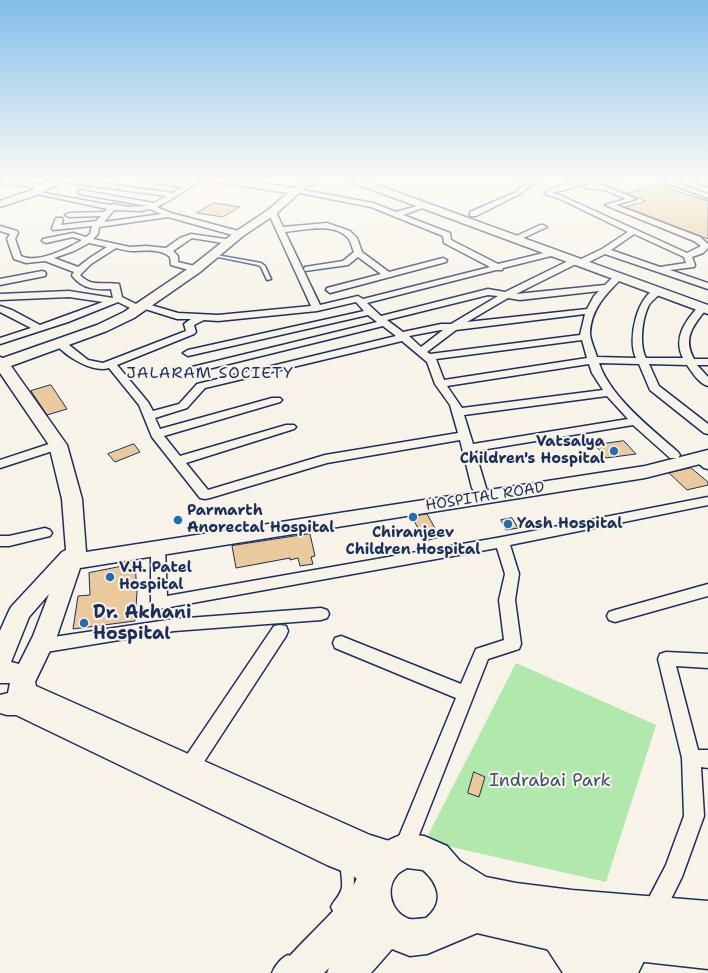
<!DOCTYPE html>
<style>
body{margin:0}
canvas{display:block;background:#f7f3e8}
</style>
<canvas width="708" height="973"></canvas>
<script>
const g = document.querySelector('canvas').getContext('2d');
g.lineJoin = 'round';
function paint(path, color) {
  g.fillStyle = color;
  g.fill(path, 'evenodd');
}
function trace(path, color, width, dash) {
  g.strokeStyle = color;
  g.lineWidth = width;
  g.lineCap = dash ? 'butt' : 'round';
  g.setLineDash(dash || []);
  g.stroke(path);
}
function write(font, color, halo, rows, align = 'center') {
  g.font = font + ' "Shantell Sans",sans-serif';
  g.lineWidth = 4;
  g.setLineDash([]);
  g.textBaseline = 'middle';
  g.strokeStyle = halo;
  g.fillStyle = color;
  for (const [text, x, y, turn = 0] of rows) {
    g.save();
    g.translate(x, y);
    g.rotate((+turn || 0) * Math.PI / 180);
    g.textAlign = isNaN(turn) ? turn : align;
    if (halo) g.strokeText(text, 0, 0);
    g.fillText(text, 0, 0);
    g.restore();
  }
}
paint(new Path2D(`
 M516 663 656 725 606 882 425 841Z`), '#b1e8ac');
const building = new Path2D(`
 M658 185 708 201V239L625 207 646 201 627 194Z
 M214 203 240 207 223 217 197 213Z
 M51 385 67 409 47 415 31 391Z
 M624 441 636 454 606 458 595 445Z
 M134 444 140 452 115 462 108 454Z
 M691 468 708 482V485L687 490 669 473Z
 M427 514 440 537 425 541 412 517Z
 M512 518 518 528 506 530 501 520Z
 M310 534 315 556 311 557 313 564 300 566 298 558 290 560V558L236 568 232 546Z
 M135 564 137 592 135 621 73 629 78 596 90 595 89 573Z
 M474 772 485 777 479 797 468 793Z`);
paint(building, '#eaca9c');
trace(building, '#1b2f5e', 1);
const lane = new Path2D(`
 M211 254 261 263 265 266 271 279 267 280 261 267 258 265 213 256 211 255Z
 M346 858 350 860C357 876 356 905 337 913L333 911 331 907C334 900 341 895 342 887 343 878 339 868 342 860Z
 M288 955 292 957 294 961 292 965 286 973H272C275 966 281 958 288 955Z`);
const street = new Path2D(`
 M46 178H64L173 193 182 187 134 180 131 178H148L187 184 196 178H204L172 199 157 207 171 213 242 232V236H236L168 217 99 227 98 234 93 239 130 247 146 246 166 248 180 238 191 234 232 240V244H229L192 238 173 251 178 256V262L199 267 200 269 199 271 196 272 171 265 170 257C160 248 144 251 132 251 127 251 121 249 116 248L91 264 80 275C92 288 104 281 119 284L122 297 140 306 144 303 178 313 218 315 311 306 268 212 272 210 276 212 283 227 327 223 350 231 357 238 362 252 389 272 443 258 447 260 446 262 330 293 326 290 327 288 381 274 358 257 348 265 305 271 304 269 305 267 343 261 354 252C352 248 351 241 348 238 334 222 304 230 285 232L320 305 358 296 363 299 490 267 444 243 443 236 371 207 295 192V190L297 189 373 203 396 212 421 205H425V207L403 215 450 233 451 240 498 264 552 251 556 253 555 255 503 268 502 270H496L367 303 381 316 488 289 505 292 572 259H575L579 260 602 249 628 232 558 198 545 194C550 184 596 178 608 178L552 193 562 196 687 253 701 246 694 241 605 205 626 199 605 190 587 188 584 186 616 178H629L600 185 608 187 636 199 616 205 700 237 708 244V248L703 253 692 257 695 265 694 267 670 270 708 283V289L605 254 583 265H580L576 264 516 294 605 285 616 274H622L623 276 622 278C606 294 591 309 590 333 590 340 595 350 597 357L636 358C627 340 637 294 658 288L662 291C659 296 652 300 649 305 642 318 639 345 646 358H683C673 338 685 321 699 306H705L707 308C694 325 682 337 694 359H708V365H697L708 377V386C699 384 692 372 687 365L649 364 659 386 708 424V434L704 433 650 390 639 364 599 363C610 397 652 429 678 452L680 455 678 458H670L633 425 475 451 486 488 484 491 479 492 474 491 472 488 460 440 327 463 210 498 205 499 200 498 152 437 139 405 109 368C92 373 65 356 55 343L56 341H64L88 360 103 363 186 331 184 324 191 319H177L142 308 141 311 138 312 118 302 68 322 0 344V338L31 328 0 312V306L12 310 40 325 103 302 69 297 0 300V294L69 291 113 298 111 289C96 290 83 289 73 277L72 275 74 272 45 261 26 263 14 259 7 239 10 234 0 231V226L17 231 18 233 15 239 21 256C36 264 67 249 82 240L73 237 46 243 42 241 43 239 73 233 86 237 90 234 92 226 53 230 52 228 56 218H62L63 220 61 225 96 221 101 216 69 217 65 215 69 213 104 212 107 209 33 193V191L110 205 113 204 128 207 147 206 80 194 77 192 80 190 154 203 167 196 49 180ZM150 209 161 214 104 222 114 210 141 211ZM634 234 684 257 686 263 660 267 611 250ZM89 243 107 247 91 257 78 267 54 258 74 251ZM599 291 594 296 587 309 467 322 508 298 520 300ZM488 295 498 296 451 324H441L403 332 387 320ZM356 302 364 311 188 350 183 353 188 356 368 315 377 322 192 367 191 369 196 372 383 326 396 336 197 384 179 404 153 411 148 402 117 365 194 334 196 332 194 325 204 320 218 321 317 311ZM585 314 580 335 430 354 427 352 456 330ZM441 330H443L421 347 409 336ZM582 340 587 358 444 380 436 359ZM402 341 427 362 435 384 450 405 458 433 325 455 208 490 186 463 294 429 296 427 294 425H286L180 456 164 436 280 402 282 400 280 398H272L160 429 155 418 187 408 205 388ZM589 364 592 373 603 390 462 408 447 386ZM607 396 628 419 473 444 464 415Z
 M511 178C517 178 538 178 542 181L534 184 518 195 476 216H470V212L514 193 527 183Z
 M654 178H663L708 194V198Z
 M0 179 46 185 49 187 46 189 1 183Z
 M540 225H543L547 227 517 241H514L510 239Z
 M42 271 45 272 46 274 45 276 0 285V279Z
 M58 441 62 442 64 445 62 448 0 468V460Z
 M699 455 708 459V469L704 468 693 459 695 456Z
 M708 497V505L510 545 519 574 515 600 521 644 519 649 488 659 410 858 403 861 396 858 393 851 456 698 335 648 333 643 335 638 341 636 461 684 476 649 504 640 499 600 505 574 497 548 159 609 154 607 151 603V548L153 544 158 543 163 544 165 548 167 596 502 537Z
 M45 528 50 530 52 533 50 536 9 546H0V536H9Z
 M708 584V596L615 622 609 620 607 616 609 612 615 610Z
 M321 608 327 610 329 614 327 618 321 620 174 631 40 653 34 651 32 646 34 641 40 639 174 619Z
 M280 625 286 626 288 631 286 636 196 774 189 777 182 774 180 768 182 762 274 626Z
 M666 652 708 654V668L676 666 698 750H708V768L701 767 704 816 682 877 660 921 652 924 644 921 641 913 666 865 684 816 682 758 658 659 660 654Z`);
const secondary = new Path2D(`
 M56 178H69L37 195 0 207V201L29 191Z
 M204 178H229L294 188C304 179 313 178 325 178L306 187 276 214 243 236 200 272 134 318 107 331 11 366 67 445 82 499 86 552 645 466 708 450V462L645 478 80 568 57 636 35 682 36 686 370 835 402 845 406 856 402 867 390 871 391 874 387 885 376 889 365 885 352 875 327 865 16 715H7L0 713V695L8 693 10 683H0V631L8 613 11 607 62 552 66 550 62 499 49 445 0 373V357L3 358 97 325 124 312 192 266 235 232 268 210 288 193 209 181ZM49 594 33 636 19 664 11 662 29 617Z
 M344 178H358L708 305V314L346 180Z
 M558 919 570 923 594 961 599 973H563L546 947 542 935 546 923Z
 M636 926 648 931 653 943 638 973H602L607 961 624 931Z`);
const primary = new Path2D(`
 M689 178 708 179V186L690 180Z
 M403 834 424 836 447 846 460 861 486 877 516 883 572 890 708 901V969L636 961H614L616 973H578L576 956 477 933 427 954 410 956 392 949 371 973H327L329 968 324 973H280L286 960C305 939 327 919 345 898 358 884 360 863 373 850 381 843 393 838 403 834ZM407 868 423 870C439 884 445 903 426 918 421 918 412 921 407 918 391 911 385 889 397 875 399 872 404 870 407 868Z`);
trace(lane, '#1b2f5e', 3);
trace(street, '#1b2f5e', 3);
trace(secondary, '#1b2f5e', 3);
trace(primary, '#1b2f5e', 3);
paint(lane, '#f7f3e8');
paint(street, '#f7f3e8');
paint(secondary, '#f7f3e8');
paint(primary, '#f7f3e8');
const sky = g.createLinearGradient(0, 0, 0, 314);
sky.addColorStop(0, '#82bde9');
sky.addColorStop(0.57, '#fbfaf5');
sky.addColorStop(1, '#fbfaf500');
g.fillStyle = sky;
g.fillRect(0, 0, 708, 314);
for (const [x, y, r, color] of [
 [614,451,5,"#1f6fb2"],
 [413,517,5,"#1f6fb2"],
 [178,520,5,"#1f6fb2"],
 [508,524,5,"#1f6fb2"],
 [110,577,5,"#1f6fb2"],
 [84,623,5,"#1f6fb2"]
]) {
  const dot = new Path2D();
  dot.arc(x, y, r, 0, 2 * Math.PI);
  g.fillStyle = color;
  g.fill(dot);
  trace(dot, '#f7f3e8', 1.5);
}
write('bold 15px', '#1b2f5e', '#f7f3e8', [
 ["Vatsalya",605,442,"right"],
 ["Children's Hospital",605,459,"right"],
 ["Parmarth",187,511],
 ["Anorectal Hospital",187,528],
 ["Yash Hospital",517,524],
 ["Chiranjeev",413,533,"center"],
 ["Children Hospital",413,550,"center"],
 ["V.H. Patel",119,568],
 ["Hospital",119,585]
], 'left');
write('15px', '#1b2f5e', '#f7f3e8', [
 ["HOSPITAL ROAD",485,497,-9]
]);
g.letterSpacing = '1px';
write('16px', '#1b2f5e', '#f7f3e8', [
 ["JALARAM SOCIETY",210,374]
]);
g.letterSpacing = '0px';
write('bold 18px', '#1b2f5e', '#f7f3e8', [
 ["Dr. Akhani",93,613],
 ["Hospital",93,634]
], 'left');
write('18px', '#39546e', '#f7f3e8', [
 ["Indrabai Park",550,781]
]);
</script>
